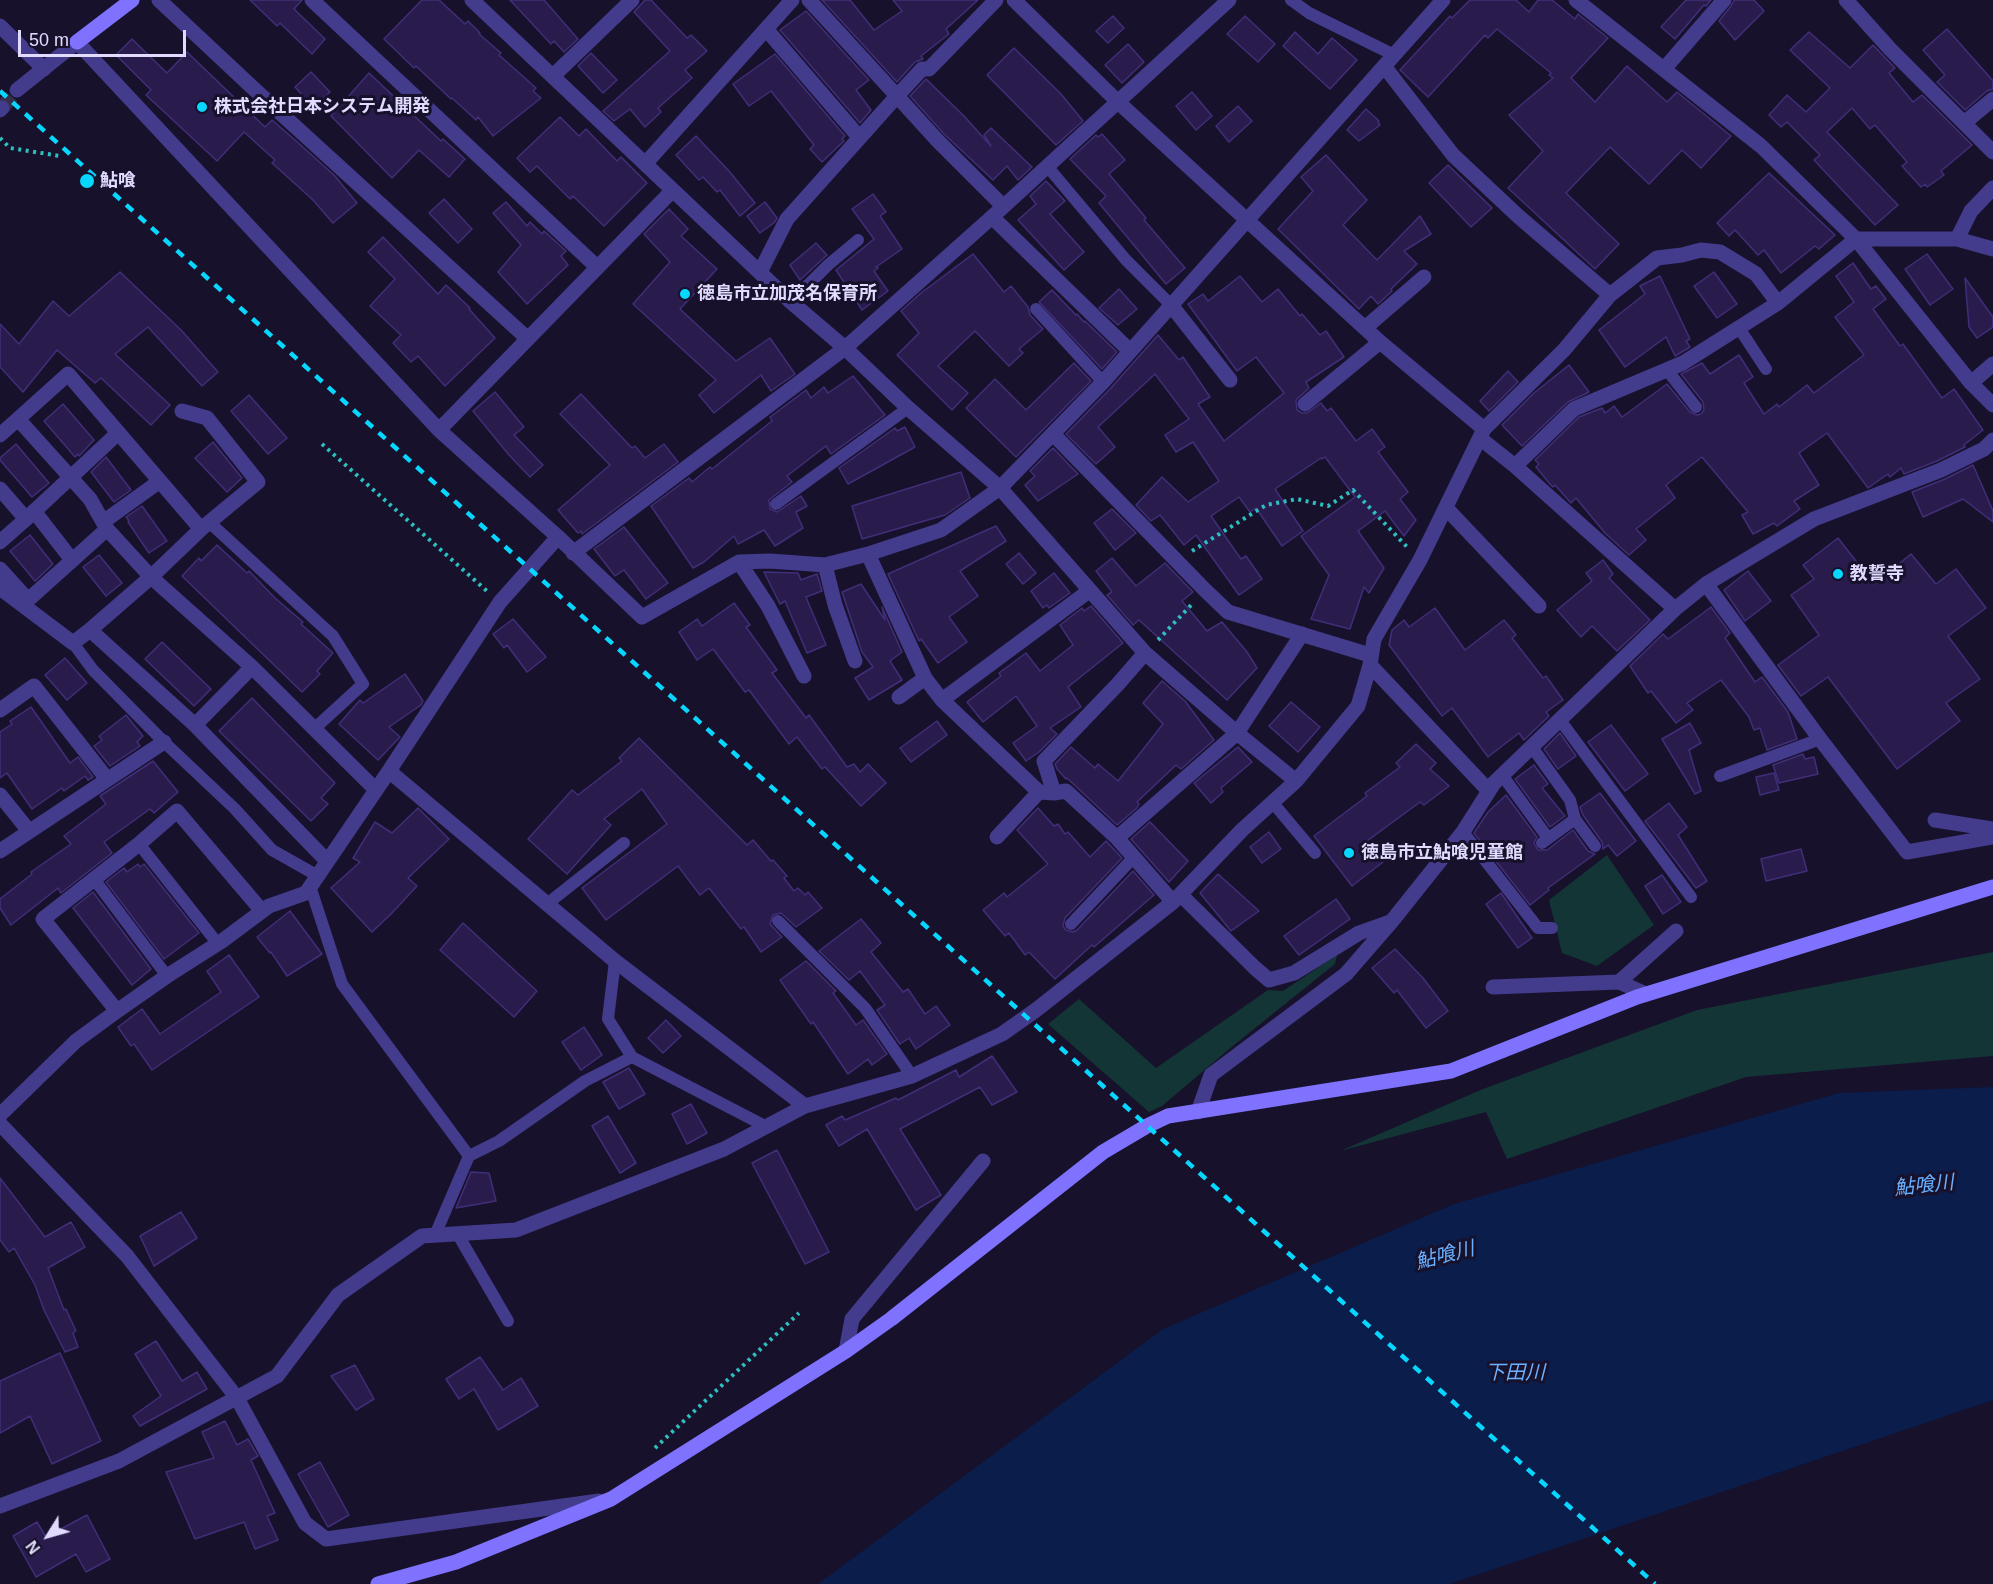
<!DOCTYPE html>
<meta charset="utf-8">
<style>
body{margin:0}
#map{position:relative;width:1993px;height:1584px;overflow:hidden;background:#17112b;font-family:Arial,sans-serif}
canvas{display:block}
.north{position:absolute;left:18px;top:1506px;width:60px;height:60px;-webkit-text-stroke:4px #17112b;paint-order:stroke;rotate:233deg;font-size:16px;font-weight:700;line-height:24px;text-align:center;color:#e1dbff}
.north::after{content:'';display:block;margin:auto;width:21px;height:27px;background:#e1dbff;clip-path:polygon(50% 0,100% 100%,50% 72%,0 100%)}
.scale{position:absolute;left:18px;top:30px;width:168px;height:27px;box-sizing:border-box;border:3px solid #e1dbff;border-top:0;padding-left:8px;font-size:18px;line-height:21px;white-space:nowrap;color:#e1dbff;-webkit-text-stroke:4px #17112b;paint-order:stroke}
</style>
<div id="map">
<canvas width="1993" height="1584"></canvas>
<div class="north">N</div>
<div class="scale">50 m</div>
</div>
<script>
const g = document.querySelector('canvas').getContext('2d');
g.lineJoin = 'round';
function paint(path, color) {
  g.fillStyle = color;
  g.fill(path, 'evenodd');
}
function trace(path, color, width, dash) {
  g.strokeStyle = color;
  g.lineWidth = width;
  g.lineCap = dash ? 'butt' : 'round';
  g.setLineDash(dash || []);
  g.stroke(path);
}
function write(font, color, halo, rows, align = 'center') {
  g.font = font + ' Arial,"Noto Sans JP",sans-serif';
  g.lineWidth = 6;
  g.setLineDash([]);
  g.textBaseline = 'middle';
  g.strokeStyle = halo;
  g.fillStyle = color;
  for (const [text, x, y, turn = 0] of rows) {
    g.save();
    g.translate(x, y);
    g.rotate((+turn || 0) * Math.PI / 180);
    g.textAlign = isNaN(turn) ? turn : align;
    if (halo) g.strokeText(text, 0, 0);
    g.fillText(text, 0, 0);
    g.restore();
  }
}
paint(new Path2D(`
 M1607 855 1654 925 1597 966 1562 953 1549 900Z
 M1993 952V1056L1746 1077 1507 1159 1486 1112 1340 1151 1483 1089 1697 1010Z
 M1337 955 1335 964 1234 1045 1162 1106 1149 1112 1048 1024 1079 999 1156 1068 1268 990 1283 991Z`), '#133536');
paint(new Path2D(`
 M1993 1087V1400L1450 1584H818L1163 1329 1454 1204 1839 1093Z`), '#0a1d4b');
const building = new Path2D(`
 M250 0H302L294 9 325 39 312 54 280 23 277 26Z
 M422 0H439L465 24 468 21 480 33 479 34 501 53 499 55 536 88 533 91 541 98 493 136 478 117 476 120 452 98 451 99 416 66 414 68 384 39Z
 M510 0H544L578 39 564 52 554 41 551 44Z
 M645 0H651L687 38 691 35 707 51 685 70 692 78 658 108 661 112 645 127 630 109 614 121 603 111 670 51 634 12Z
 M822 0H850L874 30 902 11 893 0H978L946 29 949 34 921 56 923 59 915 62 897 82Z
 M1470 0H1516L1529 12 1538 0H1552L1575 19 1578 14 1608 38 1571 78 1595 102 1627 66 1667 102 1677 92 1731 136 1701 168 1682 150 1649 184 1610 147 1566 193 1619 244 1595 269 1508 188 1543 151 1509 115 1553 78 1549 75 1551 73 1497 29 1488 38 1485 35 1428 97 1400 70 1450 16 1452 18Z
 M1686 0H1711L1706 6 1704 5 1675 39 1661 27Z
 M1734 0H1754L1764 11 1735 40 1719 21 1731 6Z
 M806 11 869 80 856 90 871 110 860 123 780 30Z
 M1113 16 1124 28 1108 43 1096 31Z
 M1245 16 1275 44 1258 62 1227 34Z
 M1947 29 1993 81V89L1987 91 1965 110 1937 82 1945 75 1923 50Z
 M1295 32 1318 54 1332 38 1357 60 1330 89 1283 46Z
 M1809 32 1850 68 1873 45 1895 68 1889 73 1913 102 1922 95 1972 145 1941 171 1944 175 1927 187 1925 184 1921 187 1902 166 1907 162 1875 125 1870 129 1852 108 1827 132 1898 205 1875 225 1814 160 1820 155 1787 122 1781 127 1769 115 1787 95 1806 112 1830 88 1790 50Z
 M132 39 167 73 187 52 265 127 272 120 295 140 335 176 357 203 333 223 313 200 272 163 275 160 244 132 217 161 146 95 151 90 116 55Z
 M1128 44 1144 62 1122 83 1105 65Z
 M1014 48 1061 94 1083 121 1056 145 987 75Z
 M591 53 617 80 603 93 578 66Z
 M775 54 845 136 842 139 844 141 822 162 810 149 814 145 771 91 749 106 733 84Z
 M311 72 330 92 313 107 295 87Z
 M369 73 441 141 443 139 465 159 449 177 419 150 392 178 331 116Z
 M926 79 964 116 991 146 984 135 991 128 1032 167 1018 180 1007 166 993 180 944 134 910 96Z
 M1192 92 1212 116 1196 130 1176 106Z
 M1238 106 1252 121 1229 142 1216 126Z
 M1366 109 1379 121 1378 122 1380 125 1359 141 1347 130Z
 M560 117 579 136 586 129 617 161 621 157 647 183 604 226 573 196 570 199 537 166 530 172 517 158Z
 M1102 134 1125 160 1109 174 1146 218 1144 220 1185 268 1166 284 1099 203 1106 196 1070 159 1096 135 1098 137Z
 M696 136 729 171 755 203 740 216 720 190 717 192 703 177 699 180 676 155Z
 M1326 155 1367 200 1343 225 1377 260 1420 216 1431 234 1404 251 1417 264 1391 289 1392 291 1378 304 1371 296 1359 309 1278 229 1313 191 1301 177Z
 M1448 165 1492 208 1471 227 1429 183Z
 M1769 173 1835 235 1819 249 1815 246 1781 273 1764 250 1758 255 1735 230 1729 236 1717 223Z
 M1046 181 1065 201 1050 214 1084 252 1064 270 1018 220 1036 204 1030 196Z
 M873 194 886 212 880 216 902 249 876 267 878 268 874 271 888 291 862 310 836 270 874 239 852 209Z
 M444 199 472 229 458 243 429 213Z
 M506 202 527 226 530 222 542 234 544 231 566 251 561 256 568 265 527 304 498 272 521 245 493 213Z
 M765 202 777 218 775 222 760 233 747 216Z
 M669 209 688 229 681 236 717 269 680 309 736 361 770 338 795 374 771 391 761 375 714 413 699 395 716 380 633 304 670 262 644 234Z
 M383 237 438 294 446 285 470 308 469 309 495 338 445 386 418 356 411 362 393 343 401 335 370 306 395 279 368 252Z
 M816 243 827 255 800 280 790 265Z
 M973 254 1004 292 1011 286 1028 307 1030 315 1043 329 1019 349 1023 353 1009 366 975 331 938 366 968 393 952 410 897 355 919 333 901 311 921 293Z
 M1927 254 1953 289 1930 305 1905 269Z
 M1853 263 1871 289 1876 286 1886 299 1873 309 1900 346 1903 344 1942 398 1954 389 1983 430 1964 445 1965 447 1937 461 1904 474 1901 468 1890 477 1888 474 1868 488 1827 433 1799 453 1819 485 1794 501 1800 509 1777 526 1774 523 1753 534 1742 515 1748 512 1702 457 1666 485 1675 498 1636 529 1646 540 1629 555 1605 533 1576 498 1571 503 1555 485 1553 487 1550 484 1536 467 1539 464 1535 460 1579 417 1602 408 1605 413 1614 406 1622 417 1667 384 1690 412 1697 415 1701 414 1704 410 1703 402 1681 374 1702 363 1710 374 1739 355 1753 377 1744 383 1764 414 1777 404 1779 407 1807 385 1814 393 1864 355 1835 317 1854 302 1836 276Z
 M120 272 182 331 218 372 202 386 148 327 115 354 170 405 151 425 101 378 95 383 57 350 23 392 0 367V324L19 344 53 301 69 316Z
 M1714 272 1737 304 1717 318 1694 286Z
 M1240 276 1262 302 1278 289 1300 316 1302 314 1320 335 1326 331 1344 357 1306 382 1309 388 1296 400 1297 410 1302 413H1307L1321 403 1327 411 1331 408 1356 441 1372 429 1385 447 1378 452 1408 492 1400 499 1416 520 1404 536 1385 511 1358 531 1384 568 1369 593 1364 587 1350 629 1311 619 1329 575 1301 536 1355 497 1325 457 1322 459 1321 458 1275 489 1303 531 1282 546 1256 508 1250 512 1239 497 1211 516 1241 559 1246 556 1262 579 1239 595 1196 535 1184 545 1160 515 1151 521 1136 505 1162 477 1188 502 1219 481 1193 442 1176 452 1165 435 1189 419 1155 374 1098 427 1115 447 1096 464 1066 434 1110 389 1158 335 1179 360 1183 357 1210 397 1198 404 1224 441 1284 393 1256 357 1237 371 1188 304 1203 294 1208 301Z
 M1660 276 1690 339 1686 341 1690 347 1675 356 1666 337 1625 367 1599 330 1645 294 1640 286Z
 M1965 278 1993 317V327L1977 338 1969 327Z
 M1119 289 1137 309 1118 325 1099 308Z
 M1052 290 1076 315 1077 314 1084 322 1085 321 1117 352 1102 369 1039 302Z
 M1074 363 1091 381 1016 457 966 408 995 379 1026 410Z
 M1569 365 1589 392 1568 402 1522 446 1502 425 1534 393Z
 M1508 371 1518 382 1489 411 1480 401Z
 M853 376 885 415 831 454 826 446 787 476 792 482 769 500 770 509 777 512 801 496 807 506 796 512 803 528 775 546 764 530 738 544 734 536 704 562 693 568 651 506 689 478 692 482 710 467 712 469 772 421 770 417 806 390 811 398 824 387 828 393Z
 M495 392 524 427 514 435 543 465 530 477 509 455 473 411Z
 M581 394 632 448 635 446 645 458 664 444 678 462 582 534 581 531 578 533 558 510 610 465 560 414Z
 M249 395 287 438 268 454 231 411Z
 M63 404 94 440 79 456 78 454 75 457 44 421Z
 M905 427 915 447 848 484 839 468 895 428 897 431Z
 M213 442 242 478 227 492 195 458Z
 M16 444 49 483 32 497 0 460V458Z
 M1053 448 1078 474 1038 501 1025 485 1035 476 1030 471Z
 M106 457 131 490 114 502 91 472Z
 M1973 465 1993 511V522L1963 499 1923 517 1912 492 1945 479Z
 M961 472 970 498 945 515 862 539 852 506Z
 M142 506 167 541 149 553 128 522 129 521 126 517Z
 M1112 509 1136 533 1115 550 1094 523Z
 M996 526 1006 541 960 571 978 596 949 617 967 642 938 663 921 639 919 641 888 574Z
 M624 527 668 583 646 599 624 570 615 576 594 549Z
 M30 535 53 564 35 581 10 551Z
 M1838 538 1874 584 1911 554 1936 584 1956 569 1986 608 1948 636 1980 679 1946 703 1960 721 1897 769 1828 677 1801 696 1778 665 1819 635 1791 595 1814 579 1803 565Z
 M217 545 247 573 249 571 275 598 303 622 301 624 333 653 317 671 320 674 302 692 182 576 199 558 201 561Z
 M1019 553 1036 573 1023 584 1006 564Z
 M99 555 122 583 106 596 83 567Z
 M1112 558 1136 586 1165 563 1193 592 1182 601 1207 631 1222 622 1247 652 1257 668 1227 700 1139 620 1133 625 1107 595 1112 592 1096 571Z
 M1603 560 1613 574 1609 578 1650 620 1617 651 1592 626 1581 637 1557 610 1592 581 1586 573Z
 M1748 571 1771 601 1745 621 1724 590Z
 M764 572 798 573 801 580 817 574 822 591 806 597 826 645 807 653 785 601 780 604Z
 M1054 573 1070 593 1049 608 1047 605 1043 608 1031 591Z
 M861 584 885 620 882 607 902 652 890 661 902 680 869 700 855 678 873 667 862 652 842 592Z
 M734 603 750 625 746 627 777 670 772 673 806 718 809 715 847 767 854 764 860 772 868 764 886 783 861 806 825 767 822 769 797 737 789 744 749 690 745 692 713 649 697 660 679 632 697 619 702 626Z
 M1091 606 1123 643 1068 687 1081 707 1050 728 1057 734 1039 752 1026 761 1013 743 1037 726 1016 696 983 722 967 702 1001 676 999 673 1026 653 1040 671 1073 645 1060 625 1082 608 1084 611Z
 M1711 607 1730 633 1725 638 1755 682 1762 677 1788 712 1797 739 1767 750 1760 728 1754 730 1749 717 1721 680 1687 703 1693 710 1676 723 1651 691 1648 693 1630 666 1663 634 1668 639Z
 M1435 608 1465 650 1504 620 1516 635 1512 638 1543 678 1546 676 1563 700 1546 712 1549 716 1524 740 1519 733 1488 757 1452 708 1442 716 1389 645 1392 630 1404 620 1409 627Z
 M513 619 546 657 527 672 507 645 504 648 493 634Z
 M162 642 211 689 194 706 145 659Z
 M65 658 87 683 67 700 45 675Z
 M405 674 423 701 421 705 389 727 400 737 378 760 339 724 360 700 363 703Z
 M1162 681 1185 701 1214 740 1181 769 1176 765 1137 802 1139 804 1137 808 1117 825 1067 778 1066 779 1057 769 1055 764 1071 747 1095 768 1098 764 1118 781 1163 724 1143 703Z
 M252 698 335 783 321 798 328 804 311 821 219 731Z
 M1291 702 1320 727 1298 752 1269 726Z
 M31 707 70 763 78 757 93 777 88 780 85 776 64 791 62 788 32 809 7 773 0 778V732L12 724 10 721Z
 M126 715 143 736 137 742 140 746 110 766 94 746 102 740 99 736Z
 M937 721 947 735 911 762 900 748Z
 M1690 723 1701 743 1689 750 1701 791 1695 794 1662 739Z
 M1611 725 1648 774 1625 791 1588 742Z
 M1560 733 1576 756 1558 769 1544 749Z
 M639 738 747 845 753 840 771 861 773 860 787 876 784 878 794 891 798 888 805 895 808 892 822 908 796 927 781 913 773 915 770 924 782 937 761 952 744 927 741 929 709 888 700 895 678 866 606 920 582 888 667 824 642 789 604 819 611 825 567 874 528 839 572 790 578 795 622 761 619 758Z
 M1416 744 1436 763 1430 769 1449 786 1424 805 1420 802 1367 841 1383 862 1352 886 1314 836 1367 796 1365 793 1400 767 1396 763Z
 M1238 747 1252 762 1221 788 1223 792 1211 803 1194 783Z
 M1803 754 1805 759 1814 757 1818 774 1779 783 1773 765Z
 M153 761 178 792 154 813 150 809 104 842 112 853 61 893 58 888 11 925 0 908V899L32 874 31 872 71 844 64 836 106 804 100 796Z
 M1534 765 1548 784 1542 788 1565 816 1550 827 1515 779Z
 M1774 773 1779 790 1760 795 1756 777Z
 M1600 793 1636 841 1617 856 1608 845 1603 849 1602 842 1583 815 1580 807Z
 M1506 795 1537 837 1534 843 1538 850H1547L1573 830 1588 851 1595 854 1548 888 1549 890 1530 905 1474 833 1488 812Z
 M1669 803 1687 827 1678 835 1707 881 1696 888 1645 821Z
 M418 808 449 839 408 878 417 886 391 914 372 932 331 888 360 862 353 858 375 822 392 833Z
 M1038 808 1054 826 1058 824 1065 834 1068 832 1090 857 1106 841 1122 858 1065 918 1063 926 1066 930 1073 932 1077 930 1133 871 1154 895 1094 947 1092 945 1055 979 1029 952 1025 955 1009 933 1005 936 983 910 1004 893 1007 897 1048 864 1017 830Z
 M1150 822 1188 861 1169 882 1131 839Z
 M1269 832 1281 849 1262 863 1250 847Z
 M1801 849 1807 871 1766 881 1761 859Z
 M138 864 140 867 144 864 199 933 164 959 106 882 124 868 127 872Z
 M1218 874 1259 911 1231 931 1200 893Z
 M1662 875 1681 902 1663 914 1645 886Z
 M93 892 151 969 132 985 73 908Z
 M1501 893 1532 938 1518 948 1486 904Z
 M1336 899 1350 919 1299 955 1284 936Z
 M290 911 322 954 287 976 271 952 270 953 257 937Z
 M861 919 881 943 871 952 903 992 908 989 925 1014 936 1006 950 1025 916 1049 909 1038 900 1044 877 1010 885 1005 860 971 849 980 819 951Z
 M463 923 537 991 514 1017 440 950Z
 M1395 949 1423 978 1448 1011 1426 1028 1397 990 1394 993 1372 968Z
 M229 955 259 997 152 1070 134 1044 131 1046 118 1027 142 1009 160 1034 221 992 207 971Z
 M806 961 836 991 833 993 856 1025 863 1020 887 1054 872 1065 868 1059 848 1074 813 1022 811 1024 780 980Z
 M666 1020 681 1036 663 1053 648 1038Z
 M584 1027 602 1055 581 1070 562 1042Z
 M992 1056 1017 1092 992 1105 980 1087 900 1129 941 1195 916 1210 867 1129 839 1146 826 1125 842 1116 845 1120 896 1098 898 1100 956 1070 959 1077Z
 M629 1068 645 1094 619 1109 603 1082Z
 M691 1104 707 1133 687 1144 672 1114Z
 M608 1116 636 1163 620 1173 592 1126Z
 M777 1150 829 1252 805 1264 752 1163Z
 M471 1172 489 1173 496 1201 456 1208Z
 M0 1178 45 1237 71 1222 85 1247 48 1268 64 1310 66 1309 76 1331 73 1333 78 1347 65 1352 44 1310 35 1285 14 1248 9 1252 0 1240Z
 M181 1212 197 1238 154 1266 140 1236Z
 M156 1341 182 1381 197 1372 207 1389 140 1426 133 1416 161 1396 135 1354Z
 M60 1353 101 1441 52 1464 30 1416 0 1433V1381Z
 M480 1357 503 1390 521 1378 538 1406 498 1430 474 1389 459 1399 446 1379Z
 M355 1365 374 1399 356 1410 331 1376Z
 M225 1421 237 1445 248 1439 258 1456 251 1460 275 1513 267 1516 278 1540 255 1549 244 1522 195 1539 166 1472 214 1458 202 1432Z
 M320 1462 349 1515 328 1527 298 1474Z
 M87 1515 110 1559 86 1572 76 1554 36 1577 13 1536 37 1522 46 1537Z`);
paint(building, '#291c4d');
trace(building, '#412e79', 1.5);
trace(new Path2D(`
 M2 108 17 90`), '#352f4b', 15, [15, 8]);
trace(new Path2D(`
 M0 138 10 148 60 156
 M322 444 488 592
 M1192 551 1266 505 1297 499 1328 506 1353 490 1408 548
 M1158 640 1194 602
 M655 1448 799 1313`), '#2ebfc0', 4, [3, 4.5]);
trace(new Path2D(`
 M1291 0 1309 13 1394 55
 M1047 166 1126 260 1171 305
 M791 302 828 265 858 240
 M1036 309 1103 382
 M1739 328 1766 369
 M1667 370 1696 407
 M776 504 908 408
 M209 522 333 636 363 684 314 729
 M73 643 93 670 164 742 235 809 272 850 318 876
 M1560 720 1691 897
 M1532 747 1570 800 1575 819
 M1502 775 1548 838
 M1720 776 1820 739
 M1273 803 1315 853
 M1463 832 1538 928H1552
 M1542 843 1575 819 1595 846
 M139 844 218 944
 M94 879 167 976
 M310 886 342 984 469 1156 435 1235
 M547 904 624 843
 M778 921 865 1008 912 1076
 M1071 924 1134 857
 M615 961 608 1019 632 1057
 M469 1156 499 1141 585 1081 632 1057 767 1127
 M457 1233 508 1321`), '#433b8b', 12);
trace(new Path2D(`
 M159 0 253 88 528 339
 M312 0 597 267
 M472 0 791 302 845 348 908 408 1000 488 1145 653 1237 733 1296 781
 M809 0 897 96 922 69H929L996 0
 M1576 0 1761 146 1856 239 1971 383 1993 405
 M1846 0 1890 49 1993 152
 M0 26 44 69
 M766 29 859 137
 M1384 66 1453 155 1518 216 1610 295
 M1664 69 1724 0
 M553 76 632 0
 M17 90 77 42 439 430 558 537 642 617 739 562 770 561 825 565 868 554 941 530 1000 488 1103 382 1443 0
 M0 110 2 108
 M1964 123 1993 99
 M645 164 792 0
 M992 217 1130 351
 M1957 239 1971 211 1993 188
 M760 272 787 219 897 96 937 140 1003 206
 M1171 305 1230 380
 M1365 328 1424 277
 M1971 383 1993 364
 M1305 404 1380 342
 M182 411 207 418 258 482 201 529
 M1484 429 1564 350 1610 295 1657 258 1682 255 1701 250 1720 252 1756 274 1778 303 1856 239H1957L1993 249
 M439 430 673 190
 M1053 434 1205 590 1228 612 1370 655
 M0 435 18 419
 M1515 466 1574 409 1683 363 1778 303
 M0 489 26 519 118 433
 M1446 508 1539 606
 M34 511 72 560
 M103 522 160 481
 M0 542 26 519
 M573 553 845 348 992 217 1229 0
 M868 554 925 678 942 700 1039 792 1054 793 1066 791 1117 838 1173 902
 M739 562 768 606 804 676
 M825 565 835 605 855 661
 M0 569 28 600 107 529
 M1706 584 1820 739 1907 852 1993 837
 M0 588 73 643 90 630
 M1675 609 1706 584 1814 519 1941 470 1984 449 1993 440
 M1370 665 1488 790
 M899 697 925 678
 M942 700 1089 591
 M0 710 34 686 107 779
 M195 725 252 667
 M389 771 615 961 805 1106
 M1054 793 1044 761 1118 684 1145 653
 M0 795 29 831
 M1935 820 1993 829
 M997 837 1039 792
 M1117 838 1237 733 1302 634
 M0 851 164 742
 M327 861 195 725 90 630 151 577 107 529 90 499 18 419 68 374 201 529 151 577 252 667 376 790
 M1181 895 1255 968 1269 980 1294 973 1359 933 1390 922
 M1619 982 1676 931
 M1493 987 1619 982 1646 994
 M117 1011 43 919 139 844 177 811 262 911
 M1198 1112 1211 1075 1346 974 1392 921 1463 832 1494 783 1675 609 1515 466 1481 439
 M0 1115 76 1041 117 1011 167 976 222 941 269 906 306 893 389 771 500 602 558 537
 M0 1124 127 1256 237 1398 305 1523 326 1539 599 1501
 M846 1351 852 1319 983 1161
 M0 1506 119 1461 277 1376 338 1295 422 1236 516 1230 724 1149 805 1106 912 1076 1002 1034 1036 1010 1173 902 1242 830 1296 781 1358 706 1370 665 1374 639 1420 560 1484 429 1380 342 1118 102 1014 0`), '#433b8b', 15);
trace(new Path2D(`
 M77 42 132 0
 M378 1584 456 1562 611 1499 846 1351 891 1319 1103 1152 1147 1126 1168 1116 1451 1071 1637 997 1993 887`), '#7e72ff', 15);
trace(new Path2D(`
 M0 91 1655 1584`), '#07d6ff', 4.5, [9, 8]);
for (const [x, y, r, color] of [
 [202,107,6,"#07d6ff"],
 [87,181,8,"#07d6ff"],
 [685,294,6,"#07d6ff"],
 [1838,574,6,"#07d6ff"],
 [1349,853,6,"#07d6ff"]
]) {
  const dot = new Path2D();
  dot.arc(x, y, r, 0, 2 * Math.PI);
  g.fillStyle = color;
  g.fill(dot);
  trace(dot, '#17112b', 2);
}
write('bold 18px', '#e1dbff', '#17112b', [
 ["株式会社日本システム開発",214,107],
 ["鮎喰",100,181],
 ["徳島市立加茂名保育所",697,294],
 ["教誓寺",1850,574],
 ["徳島市立鮎喰児童館",1361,853]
], 'left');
write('italic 20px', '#69b0ff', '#17112b', [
 ["鮎喰川",1924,1186,-6],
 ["鮎喰川",1445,1256,-14],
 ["下田川",1515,1373]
]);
</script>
